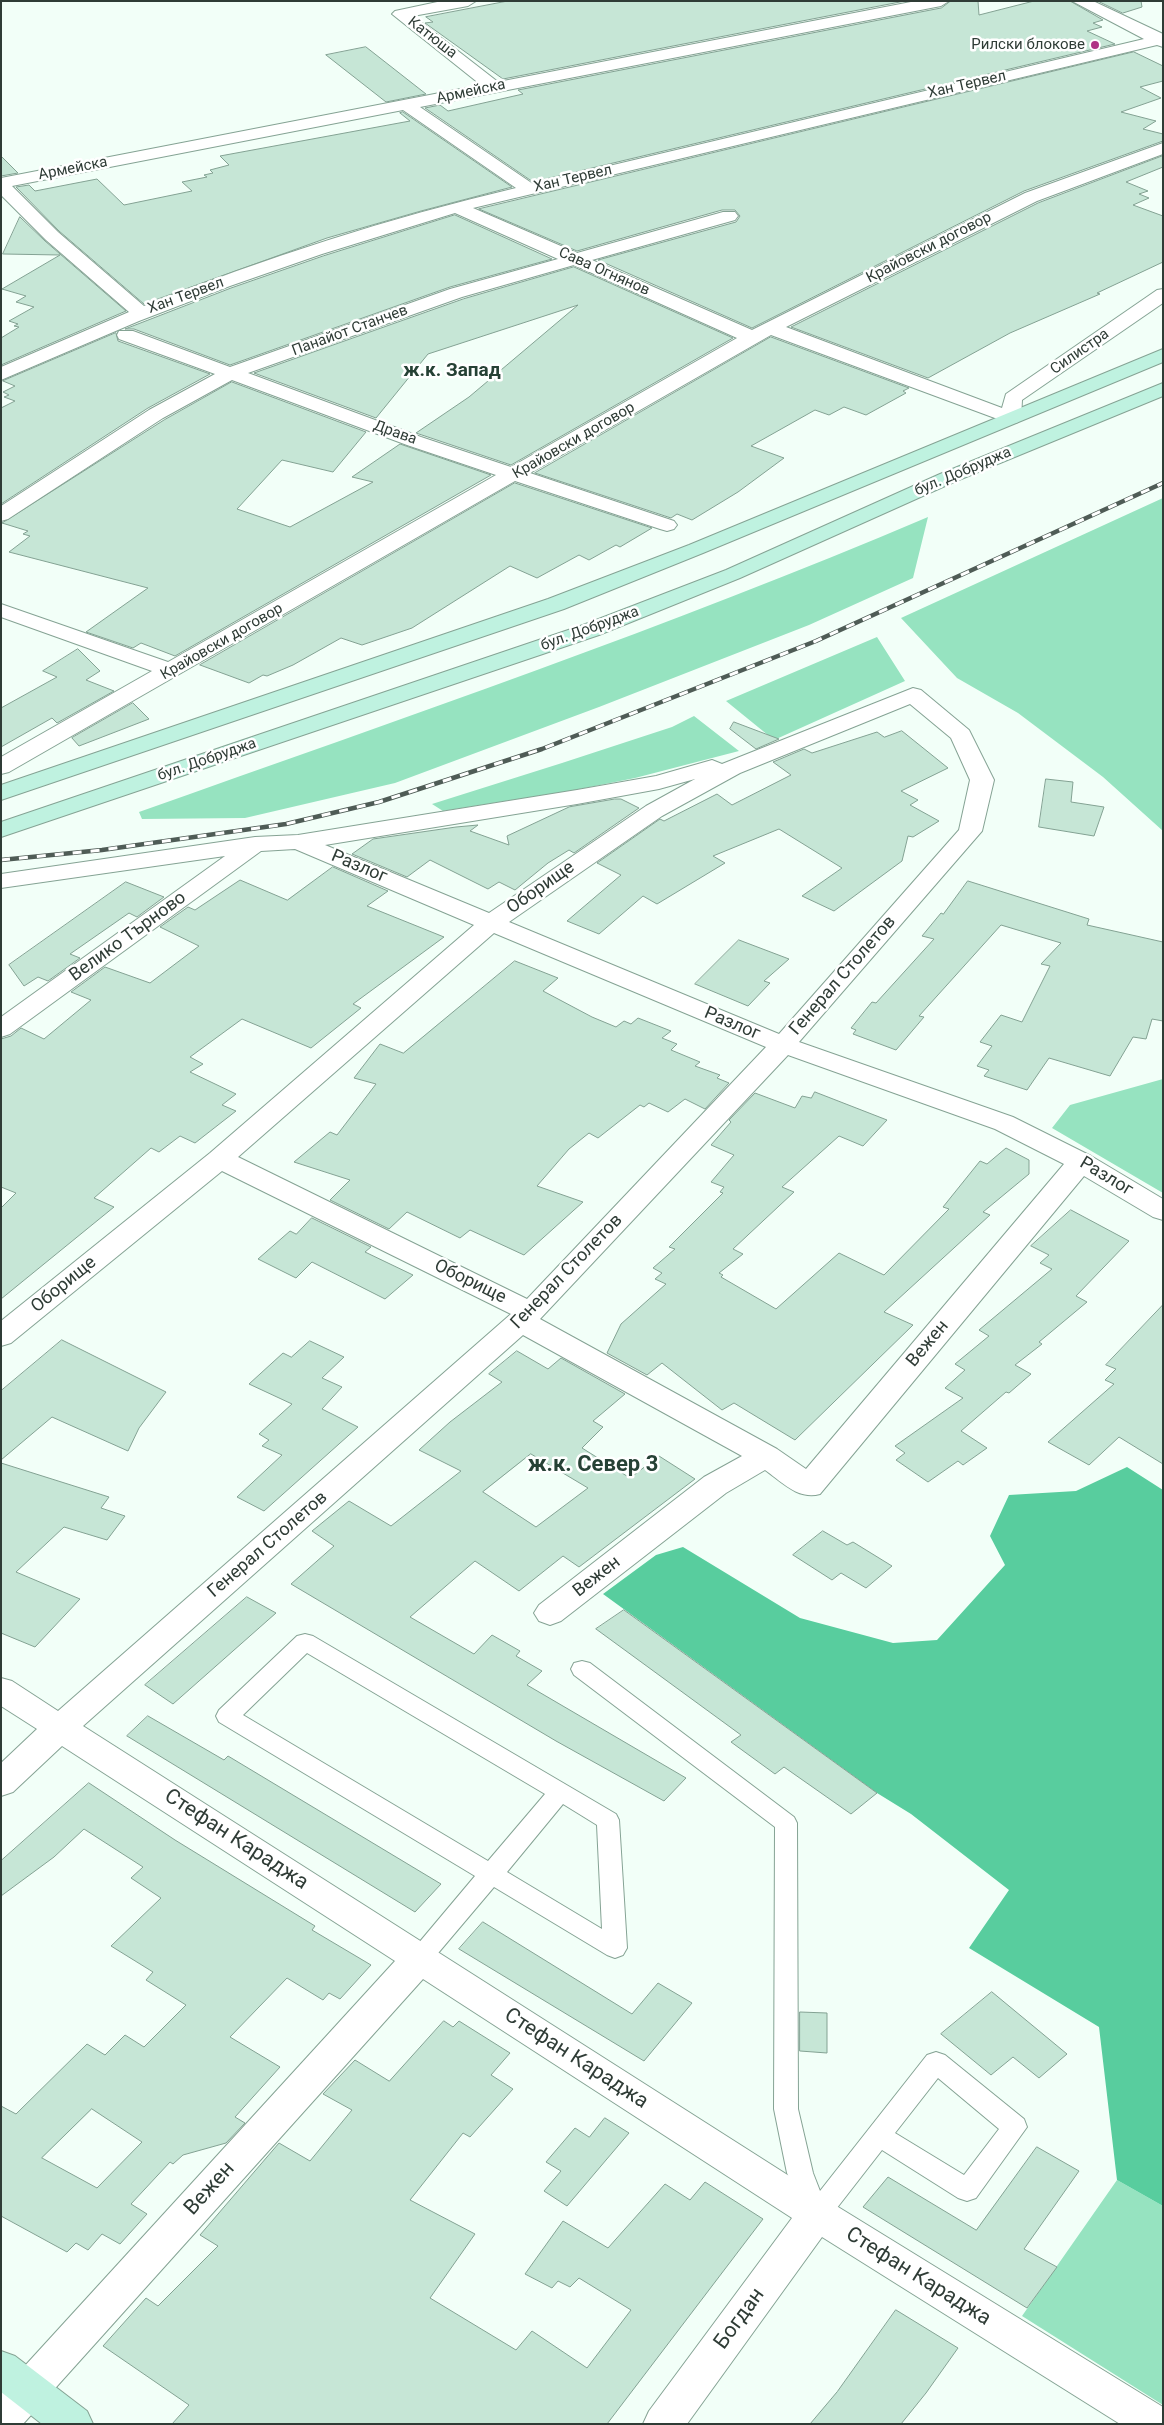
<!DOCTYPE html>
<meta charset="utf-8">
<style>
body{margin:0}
#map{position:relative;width:1164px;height:2425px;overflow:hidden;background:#f2fff8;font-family:Roboto,sans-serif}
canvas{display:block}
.frame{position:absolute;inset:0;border:2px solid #2f3c36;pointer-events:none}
</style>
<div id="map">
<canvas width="1164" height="2425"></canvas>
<div class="frame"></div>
</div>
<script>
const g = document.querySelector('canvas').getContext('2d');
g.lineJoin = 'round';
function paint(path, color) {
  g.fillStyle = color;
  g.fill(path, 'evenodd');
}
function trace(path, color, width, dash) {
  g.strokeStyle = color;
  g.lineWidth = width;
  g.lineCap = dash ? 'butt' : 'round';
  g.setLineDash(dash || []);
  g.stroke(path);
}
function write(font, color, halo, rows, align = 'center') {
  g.font = font + ' Roboto,sans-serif';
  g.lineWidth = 5;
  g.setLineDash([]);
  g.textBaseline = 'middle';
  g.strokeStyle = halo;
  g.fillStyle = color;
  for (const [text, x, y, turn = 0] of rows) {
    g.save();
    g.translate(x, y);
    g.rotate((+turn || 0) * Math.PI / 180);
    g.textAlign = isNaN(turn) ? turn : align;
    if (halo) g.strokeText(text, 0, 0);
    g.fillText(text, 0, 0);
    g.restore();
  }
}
paint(new Path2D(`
 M1163 498V831L1103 777 1018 713 957 678 901 618Z
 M928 517 913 578 809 625 599 707 395 783 245 818 142 819 139 812C404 718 669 627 928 517Z
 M877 637 905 681 774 740 726 701Z
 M694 716 739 751 635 778 575 790 443 811 432 804 562 763 672 727Z
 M1163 1079V1193L1052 1128 1070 1105Z
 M1117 2180 1163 2206V2405L1022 2316Z`), '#96e3c0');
paint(new Path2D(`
 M1127 1467 1163 1490V2206L1117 2180 1099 2027 969 1948 1009 1890 911 1814 877 1793 603 1594 656 1555 683 1547 800 1618 893 1643 937 1640 1005 1565 990 1536 1009 1495 1076 1491Z`), '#58cd9e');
const building = new Path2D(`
 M508 1H905L503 79 425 23 433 22 426 17Z
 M951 1H978L979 15 1034 1H1070L1103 20 1093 23 1102 27 1087 31 1115 44 533 182 425 108 440 105 448 111 523 94 518 90 941 8Z
 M1098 1H1141L1142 7 1123 13Z
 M366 47 426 94 386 102 326 55Z
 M1134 52 1163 66V81L1140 87 1161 98 1121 112 1156 121 1143 129 1163 134V141L1024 191 752 328 598 260 736 222 740 216 735 210H722L577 251 479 209Z
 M403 112 512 187 421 211 327 238 144 304 59 231 16 187 29 185 35 191 97 179 124 205 192 191 182 182 207 177 204 175 213 173 210 170 229 165 220 156 410 121 400 113Z
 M1 156 18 173 1 176Z
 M1163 156V167L1126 182 1148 191 1139 194 1149 198 1133 205 1163 216V262L1097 293 1100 294 1010 333 928 378 791 327 1038 203Z
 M455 215 552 259 450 287 230 365 134 329H125L231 288 323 256Z
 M20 217 45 241 126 311 1 365V338L19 327 14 326 18 324 9 321 34 307 16 302 26 296 2 289 60 255 3 254Z
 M574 267 733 338 511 465 416 433 469 397 578 305 428 354 376 418 254 373 463 299Z
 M116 333 118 341 210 374 148 408 1 504V408L15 401 4 397 9 395 3 392 15 386 3 381Z
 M771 337 909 388 903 391 906 393 866 415 844 407 829 415 815 410 751 446 784 458 738 492 692 520 677 514 671 518 535 473Z
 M232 382 366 432 333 472 282 460 237 509 290 527 373 482 352 477 400 444 491 475 175 656 141 643 133 648 86 632 148 588 9 552 30 536 23 534 28 531 2 523 164 420Z
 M515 483 652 528 620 547 616 545 589 560 579 555 537 578 510 566 412 628 362 645 341 638 293 665 267 676 263 675 249 683 200 665Z
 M78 649 100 671 86 680 114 691 57 723 52 718 1 747V708L57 677 43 671Z
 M133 703 149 719 79 746 72 738Z
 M734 722 779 739 756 749 730 729Z
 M902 731 948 768 901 791 918 800 910 805 939 821 913 837 908 836 902 861 834 911 802 896 842 868 779 829 713 856 725 863 657 904 643 896 599 934 567 921 621 875 597 863 660 819 664 821 717 794 732 805 791 775 773 762 804 749 812 753 877 732 884 737Z
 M1046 779 1073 782 1071 802 1104 807 1094 836 1039 827Z
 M615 799H621L639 808 574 853 569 850 548 863 515 890 499 882 488 889 430 860 407 877 352 854 373 839 456 827 478 825 470 831 509 845 507 836 569 807Z
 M333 867 388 891 367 906 444 937 353 1004 361 1008 311 1048 242 1019 190 1057 203 1064 190 1072 236 1094 222 1105 236 1111 195 1143 180 1136 159 1152 151 1148 94 1198 114 1207 1 1299V1208L16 1193 1 1187V1039L11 1036 21 1028 44 1039 91 1000 71 992 105 967 150 983 199 946 160 927 188 907 195 910 240 880 287 900Z
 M968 881 1089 919 1087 925 1163 942V1021L1152 1019 1146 1039 1133 1037 1110 1076 1049 1058 1027 1090 984 1076 989 1070 977 1066 992 1046 980 1042 1001 1015 1022 1022 1050 966 1041 964 1061 943 1001 925 919 1016 924 1017 896 1050 853 1034 856 1030 851 1028 872 1002 876 1003 934 939 922 936 941 913 943 914Z
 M126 882 164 897 137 917 129 913 70 954 80 958 48 981 38 977 24 986 9 965Z
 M739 940 789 959 764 981 770 983 748 1006 695 984Z
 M515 961 558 978 543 991 592 1017 616 1027 624 1021 631 1024 638 1018 671 1031 662 1038 677 1044 671 1050 700 1062 695 1066 720 1075 717 1078 729 1083 705 1109 685 1099 668 1112 649 1103 644 1107 640 1105 598 1138 589 1133 569 1149 537 1186 583 1202 524 1255 470 1230 460 1238 407 1212 389 1229 330 1200 350 1180 294 1162 330 1132 337 1135 376 1084 354 1078 380 1044 403 1053Z
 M815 1092 887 1120 863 1146 839 1136 782 1187 794 1192 733 1249 743 1254 719 1273 723 1275 721 1277 776 1309 839 1253 884 1275 949 1209 943 1207 980 1161 987 1164 1006 1148 1029 1160V1174L983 1212 990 1215 884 1312 913 1325 795 1440 734 1403 722 1410 662 1363 647 1375 607 1353 621 1324 666 1284 655 1279 662 1273 653 1268 675 1249 669 1247 723 1193 720 1192 724 1187 711 1182 734 1155 711 1145 731 1122 729 1120 755 1093 795 1108 802 1096 811 1098Z
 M1071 1210 1129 1241 1076 1296 1087 1302 1039 1342 1042 1344 1015 1365 1031 1374 1009 1393 1006 1392 961 1431 987 1448 963 1465 958 1461 928 1482 896 1460 905 1453 895 1446 963 1398 945 1388 965 1370 955 1364 989 1336 979 1330 1052 1269 1040 1263 1049 1255 1031 1246Z
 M312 1218 371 1247 365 1252 413 1275 385 1299 312 1262 296 1278 258 1259 290 1231 296 1234Z
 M1163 1305V1464L1119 1437 1089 1465 1048 1442 1114 1384 1105 1380 1116 1369 1106 1365Z
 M62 1340 166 1392 139 1428 128 1451 52 1417 1 1460V1391Z
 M310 1341 344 1357 322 1378 342 1387 322 1409 358 1427 264 1511 237 1497 282 1455 262 1446 269 1440 259 1434 292 1404 249 1384 283 1353 291 1357Z
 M517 1351 548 1369 561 1358 625 1394 593 1421 603 1427 582 1448 630 1478 659 1456 695 1479 579 1567 563 1556 519 1591 475 1561 410 1617 474 1654 492 1635 520 1651 516 1656 542 1671 527 1685 686 1778 664 1801 556 1741 291 1584 334 1546 312 1531 349 1501 391 1526 461 1471 419 1450 450 1422 502 1382 489 1374ZM531 1454 588 1488 536 1527 483 1492Z
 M1 1463 109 1497 101 1508 125 1516 107 1540 64 1527 16 1572 80 1599 35 1647 1 1633Z
 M823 1531 847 1545 853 1542 892 1566 866 1588 841 1573 832 1580 793 1555Z
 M247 1597 276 1613 173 1704 145 1685Z
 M624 1610 877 1793 851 1814 784 1767 775 1774 731 1742 741 1735 596 1629Z
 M148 1716 224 1760 228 1756 441 1884 415 1912 127 1736Z
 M89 1783 175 1840 315 1926 312 1930 371 1965 340 1999 329 1993 323 2000 287 1978 230 2037 280 2067 235 2117 245 2123 226 2143 183 2155 173 2164 170 2162 131 2204 147 2214 120 2244 102 2234 88 2250 76 2243 67 2252 1 2216V2106L16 2114 87 2044 105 2055 125 2035 144 2047 186 2005 146 1980 153 1972 111 1946 161 1898 131 1878 143 1867 84 1829 54 1857 1 1896V1861ZM92 2109 142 2142 97 2188 42 2158Z
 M483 1922 632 2014 658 1983 692 2003 644 2061 459 1949Z
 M992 1992 1067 2054 1039 2078 1013 2057 991 2075 941 2034Z
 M800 2012 827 2013V2053L800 2051Z
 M444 2021 453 2027 459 2021 510 2053 491 2075 513 2089 470 2137 463 2133 410 2200 475 2234 430 2298 516 2350 532 2331 587 2368 631 2310 579 2278 570 2287 558 2281 552 2288 525 2274 563 2221 608 2248 665 2184 690 2200 705 2182 763 2219 607 2424H172L189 2405 103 2346 146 2298 158 2306 218 2246 200 2235 279 2143 310 2161 352 2110 323 2094 355 2060 389 2081Z
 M605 2118 629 2133 567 2206 544 2191 561 2171 546 2162 575 2128 589 2137Z
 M1037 2147 1079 2171 1024 2249 1057 2267 1027 2308 863 2207 888 2177 976 2230Z
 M896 2310 958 2348 926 2393 901 2424H810L837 2392Z`);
paint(building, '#c6e6d6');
trace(building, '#83a293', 1);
const lane = new Path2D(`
 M305 1634 313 1636 616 1814 619 1820 627 1948 623 1955 615 1958 607 1955 494 1887 428 1965 420 1968 412 1965 408 1958 412 1951 475 1876 219 1722 216 1716 219 1710 297 1636ZM307 1653 545 1794 488 1861 243 1715ZM563 1804 597 1825 602 1929 507 1872Z
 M582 1661 590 1663 794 1817 797 1823 798 2109 813 2173 820 2191 927 2055 936 2052 945 2055 1024 2119 1027 2127 976 2198 967 2201 958 2198 882 2150 826 2222 817 2225 808 2222 787 2173 774 2109 775 1827 574 1675 571 1669 574 1663ZM938 2078 999 2129 964 2175 895 2133Z`);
const street = new Path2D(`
 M442 1H476L468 6 413 16 498 82 916 1H949L941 6 420 107 533 184 1144 39 1072 1H1093L1163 34V47L1157 45 473 208 577 253 723 212H735L738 216 735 220 592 260 752 330 1025 193 1163 143V154L1037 201 786 327 1002 408 1006 394 1157 290 1163 289V303L1022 400 1021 418 1018 422 1011 424 771 335 530 473 674 521 677 525 674 529 667 531 660 529 515 481 9 772 1 774V757L152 671 1 617V604L168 662 496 475 407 445 232 380 163 418 8 519 1 521V506L149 410 215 374 119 339 117 335 119 331H133L230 367 450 289 558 259 455 213 322 254 230 286 139 321 1 380V367L129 312 46 240 1 195V178L481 85 392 14 395 11ZM403 110 516 188C389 218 265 258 144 306L58 232 12 186ZM574 265 737 338 511 467 421 437 248 373 462 297Z
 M913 688 921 690 969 730 994 780 982 831 799 1042 1013 1117 1091 1156 1163 1199V1220L1153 1217 1084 1176 820 1494C798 1500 782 1482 765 1470L726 1493 561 1621 550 1625 539 1621 534 1613 539 1605 704 1477 742 1456 523 1335 83 1726 830 2202 1163 2407V2424H1120L822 2237 687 2424H643L649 2411 792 2218 423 1979 23 2424H1V2392L395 1961 62 1746 13 1792 1 1796V1763L37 1729 1 1706V1678L12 1681 58 1711 511 1314 222 1171 11 1343 1 1346V1321L210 1153 474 925 295 849 261 851 10 1034 1 1037V1017L225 856 1 888V874L255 837 298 835 577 790 656 776 712 760 722 764ZM910 704 951 738 970 780 959 830 779 1034 509 922 662 816 740 773ZM695 779 646 806 489 913 325 845 577 804 659 789ZM494 933 766 1047 527 1299 238 1157ZM788 1055 995 1129 1064 1164 806 1469 777 1449 540 1319Z`);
const secondary = new Path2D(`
 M1163 349V362L703 553 564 609 1 800V785L548 599 689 545Z
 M1163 383V396L954 482 740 578 599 635 1 837V822L583 625 726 570 940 474Z
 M1 2351 15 2356 87 2411 93 2424H42L1 2392Z`);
trace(lane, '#85a394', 2);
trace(street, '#85a394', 2);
trace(secondary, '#85a394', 2);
paint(lane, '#fff');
paint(street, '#fff');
paint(secondary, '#bff2e0');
const rail = new Path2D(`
 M1 860 102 850 286 824 379 802 542 749 816 641 1163 483`);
trace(rail, '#4f5c56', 4.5);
trace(rail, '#fff', 3, [9]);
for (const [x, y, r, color] of [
 [1095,45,5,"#af3385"]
]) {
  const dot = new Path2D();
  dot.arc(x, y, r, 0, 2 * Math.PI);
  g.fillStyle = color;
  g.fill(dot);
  trace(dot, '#fff', 2);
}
write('15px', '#2f3c36', '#fff', [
 ["Катюша",432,38,38],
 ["Хан Тервел",967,85,-13],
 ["Армейска",471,92,-12],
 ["Армейска",73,169,-11],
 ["Хан Тервел",573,179,-13],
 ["Крайовски договор",929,248,-27],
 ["Сава Огнянов",604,272,24],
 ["Хан Тервел",186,296,-20],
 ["Панайот Станчев",350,331,-20],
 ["Силистра",1080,352,-35],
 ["Драва",395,433,20],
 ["Крайовски договор",574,441,-30],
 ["бул. Добруджа",963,472,-23],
 ["бул. Добруджа",590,629,-20],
 ["Крайовски договор",222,642,-30],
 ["бул. Добруджа",207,760,-19]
]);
write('15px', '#2f3c36', '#fff', [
 ["Рилски блокове",1085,45]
], 'right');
write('18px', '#2f3c36', '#fff', [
 ["Разлог",359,867,23],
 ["Оборище",541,888,-35],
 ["Велико Търново",128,937,-36],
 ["Генерал Столетов",843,976,-49],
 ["Разлог",732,1024,23],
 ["Разлог",1106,1177,31],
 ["Генерал Столетов",567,1272,-46],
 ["Оборище",470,1282,26],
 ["Оборище",64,1285,-39],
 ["Вежен",928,1344,-50],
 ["Генерал Столетов",268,1545,-41],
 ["Вежен",597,1577,-38]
]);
write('bold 19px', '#264135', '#fff', [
 ["ж.к. Запад",452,371]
]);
write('21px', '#2f3c36', '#fff', [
 ["Стефан Караджа",236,1840,33],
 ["Стефан Караджа",576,2059,33],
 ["Вежен",210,2189,-48],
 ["Стефан Караджа",918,2277,32],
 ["Богдан",740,2319,-54]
]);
write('bold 22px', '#264135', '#fff', [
 ["ж.к. Север 3",593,1465]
]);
</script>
